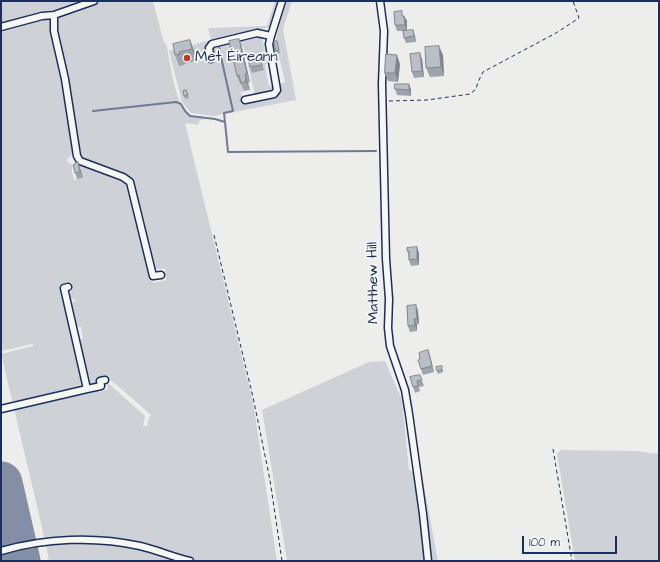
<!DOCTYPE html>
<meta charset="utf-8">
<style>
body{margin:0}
#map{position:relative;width:660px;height:562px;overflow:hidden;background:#edeeec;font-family:"Architects Daughter",sans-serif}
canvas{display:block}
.frame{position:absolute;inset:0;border:2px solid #1b2f5e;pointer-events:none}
.scale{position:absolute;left:522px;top:536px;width:95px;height:18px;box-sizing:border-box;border:2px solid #1b2f5e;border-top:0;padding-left:5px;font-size:12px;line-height:14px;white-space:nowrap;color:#1b2f5e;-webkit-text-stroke:3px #f6f6f2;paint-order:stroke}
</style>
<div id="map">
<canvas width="660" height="562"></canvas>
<div class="frame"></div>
<div class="scale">100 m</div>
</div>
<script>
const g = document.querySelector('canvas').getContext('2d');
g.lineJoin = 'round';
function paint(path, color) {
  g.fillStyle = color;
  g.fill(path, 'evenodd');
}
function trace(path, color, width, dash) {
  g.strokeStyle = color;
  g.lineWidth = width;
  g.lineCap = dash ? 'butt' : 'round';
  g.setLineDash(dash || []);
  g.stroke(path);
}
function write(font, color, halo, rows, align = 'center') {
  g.font = font + ' "Architects Daughter",sans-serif';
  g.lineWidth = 3.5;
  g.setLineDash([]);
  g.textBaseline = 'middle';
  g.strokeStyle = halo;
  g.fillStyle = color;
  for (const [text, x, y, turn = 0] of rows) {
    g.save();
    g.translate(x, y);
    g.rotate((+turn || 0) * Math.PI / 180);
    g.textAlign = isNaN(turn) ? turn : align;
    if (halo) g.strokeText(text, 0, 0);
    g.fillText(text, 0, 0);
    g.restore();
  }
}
paint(new Path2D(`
 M1 1H89L59 11 52 10 40 12 1 25Z
 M103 1H153L164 43H166C170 59 175 109 191 115 197 117 204 117 210 118L200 120 198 125 185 123 253 402 277 561H49L46 544 64 542 135 544 45 541 14 408 98 389 99 392 108 389 107 382 145 416 143 426H147L149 417 151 415 117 385 107 378 97 379 98 385 92 386 87 382 79 340 83 338 81 327H74L69 303 75 301V299L68 300V293L72 291 70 283 62 285 84 385 82 388 13 404 1 354 33 346V344L1 351V30L50 17 58 55 74 152 67 160 70 164H72V171L74 180 83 178 80 167 81 163 121 178 128 182 153 283 166 280 165 269H155L153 266 132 181 127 176 80 158 55 27 57 16Z
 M275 1H280L271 27 256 30 257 36 262 38 266 56 247 59 243 46 231 47 240 84H242L244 92 240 93 245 98V103L275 97 278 93 279 84 285 82 280 60 276 61 273 49 286 1H292L283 29 296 100 214 116 191 113 182 102 169 51 211 40 208 28 267 26Z
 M266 59 267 64 265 65 269 86 275 85 274 90 271 92 255 95 248 65 250 64V62Z
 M385 361 402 400 409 470 422 475 438 561H287L262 410 369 362Z
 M561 450 637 451 659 454V561H575L557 454Z`), '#ced2d7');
trace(new Path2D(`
 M93 111 176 102 181 104 185 111 190 116 215 119 225 122 224 113 233 111 219 48
 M225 122 228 152 376 151`), '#6e7a96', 2);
trace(new Path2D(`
 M1 483 19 561`), '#848ea5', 43);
const minor = new Path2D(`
 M380 1 384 31 382 84 386 259 389 299 388 328 390 346 405 390 409 414 423 514 428 561
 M54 15V31L65 79 77 156 80 161 123 177 130 182 153 276 161 275
 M1 27 42 16 54 15 94 1
 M271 36 282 1
 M211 59 209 48 212 44 257 33 271 36 269 44 277 90 274 94 245 100
 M68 287 64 288 87 389 101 386 100 381 105 380
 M1 409 87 389
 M1 551C45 538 95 536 140 546 157 550 173 557 190 561`);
trace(minor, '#1b2f5e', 9);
trace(new Path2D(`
 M248 62 265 58
 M389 101 427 100 470 94 476 89 478 82 483 72 556 33 579 18 573 1
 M214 235 253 397 270 480 282 561
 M553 449 572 561`), '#1b2f5e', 1, [4, 3]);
trace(minor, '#f6f6f2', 6);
paint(new Path2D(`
 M404 16 407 21V31H397L395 25Z
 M413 30 415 36 416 42 406 43 404 38Z
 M239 39 242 48 250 82 248 83 250 90 244 91 241 84H240L237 76Z
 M190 40 194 51 196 61 184 64V65L179 66 175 55Z
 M277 41 280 53 277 54 276 51Z
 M443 55 444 76 430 77 426 68Z
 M422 59 424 77 414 78 412 72Z
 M261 60 264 70 252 73 250 67Z
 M400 64 398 82 388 81 385 73Z
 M409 84 411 90V96L397 95 395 89Z
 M186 90 189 98 185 99 183 91Z
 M78 162 80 168 83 178 77 179 75 173V164Z
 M407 248 419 253V265L411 266 409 260Z
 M416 305 418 311 419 324 417 325V331L410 332 408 326Z
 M428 350 430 356 434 372 423 375 421 369 420 359Z
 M443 369V372L438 374 437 371Z
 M420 375 424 386 419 387 420 391 415 393 413 387Z`), '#9fa4ac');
paint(new Path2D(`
 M404 16 407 21V31L405 25Z
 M413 30 415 36 416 42 414 36Z
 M239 39 242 48 250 82 247 73Z
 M190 40 194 51 196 61 192 49Z
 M439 46 443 55 444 76 441 67Z
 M420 53 422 59 424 77 422 71Z
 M397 55 400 64 398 82 395 73Z
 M245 74 248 83 250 90 246 81Z
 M409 84 411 90V96L409 90Z
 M78 162 80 168 83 178 80 172Z
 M417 247 419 253V265L417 259Z
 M416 305 418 311 419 324 417 319Z
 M414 319 417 325V331L415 325Z
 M428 350 430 356 434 372 432 366Z`), '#82868c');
const building = new Path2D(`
 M402 11V16H404L405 25H395L394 12Z
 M413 30 414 36 404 38 403 31Z
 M239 39 247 73 245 74 246 81 241 83 239 75 237 76 229 41Z
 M190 40 192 49 179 52 180 54 175 55 173 44Z
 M277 41 279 50 276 51 274 42Z
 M439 46 441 67 426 68 425 47Z
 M420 53 422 71 412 72 410 54Z
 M386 54 397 55 395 73H385Z
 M261 60 262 65 250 67 249 63Z
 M395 84H409V90L395 89Z
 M186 90 188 95 184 96 183 91Z
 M78 162 80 172 75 173 73 165 75 164V163Z
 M417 247V259L409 260V251H407V248Z
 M416 305 417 319H414L415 325 408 326 407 306Z
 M428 350 432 366 421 369 418 360 420 359 419 353Z
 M442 366V369L437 371 436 367Z
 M420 375 422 380 417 381 418 386 413 387 410 377Z`);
paint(building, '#b9bfc8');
trace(building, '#82868c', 1);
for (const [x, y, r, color] of [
 [187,58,4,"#c8321e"]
]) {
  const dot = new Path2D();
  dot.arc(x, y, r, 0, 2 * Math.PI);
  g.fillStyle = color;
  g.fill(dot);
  trace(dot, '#f6f6f2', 1.5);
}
write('15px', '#1b2f5e', '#f6f6f2', [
 ["Met Éireann",195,58]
], 'left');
write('15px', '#1b2f5e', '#f6f6f2', [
 ["Matthew Hill",374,283,-91]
]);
</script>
